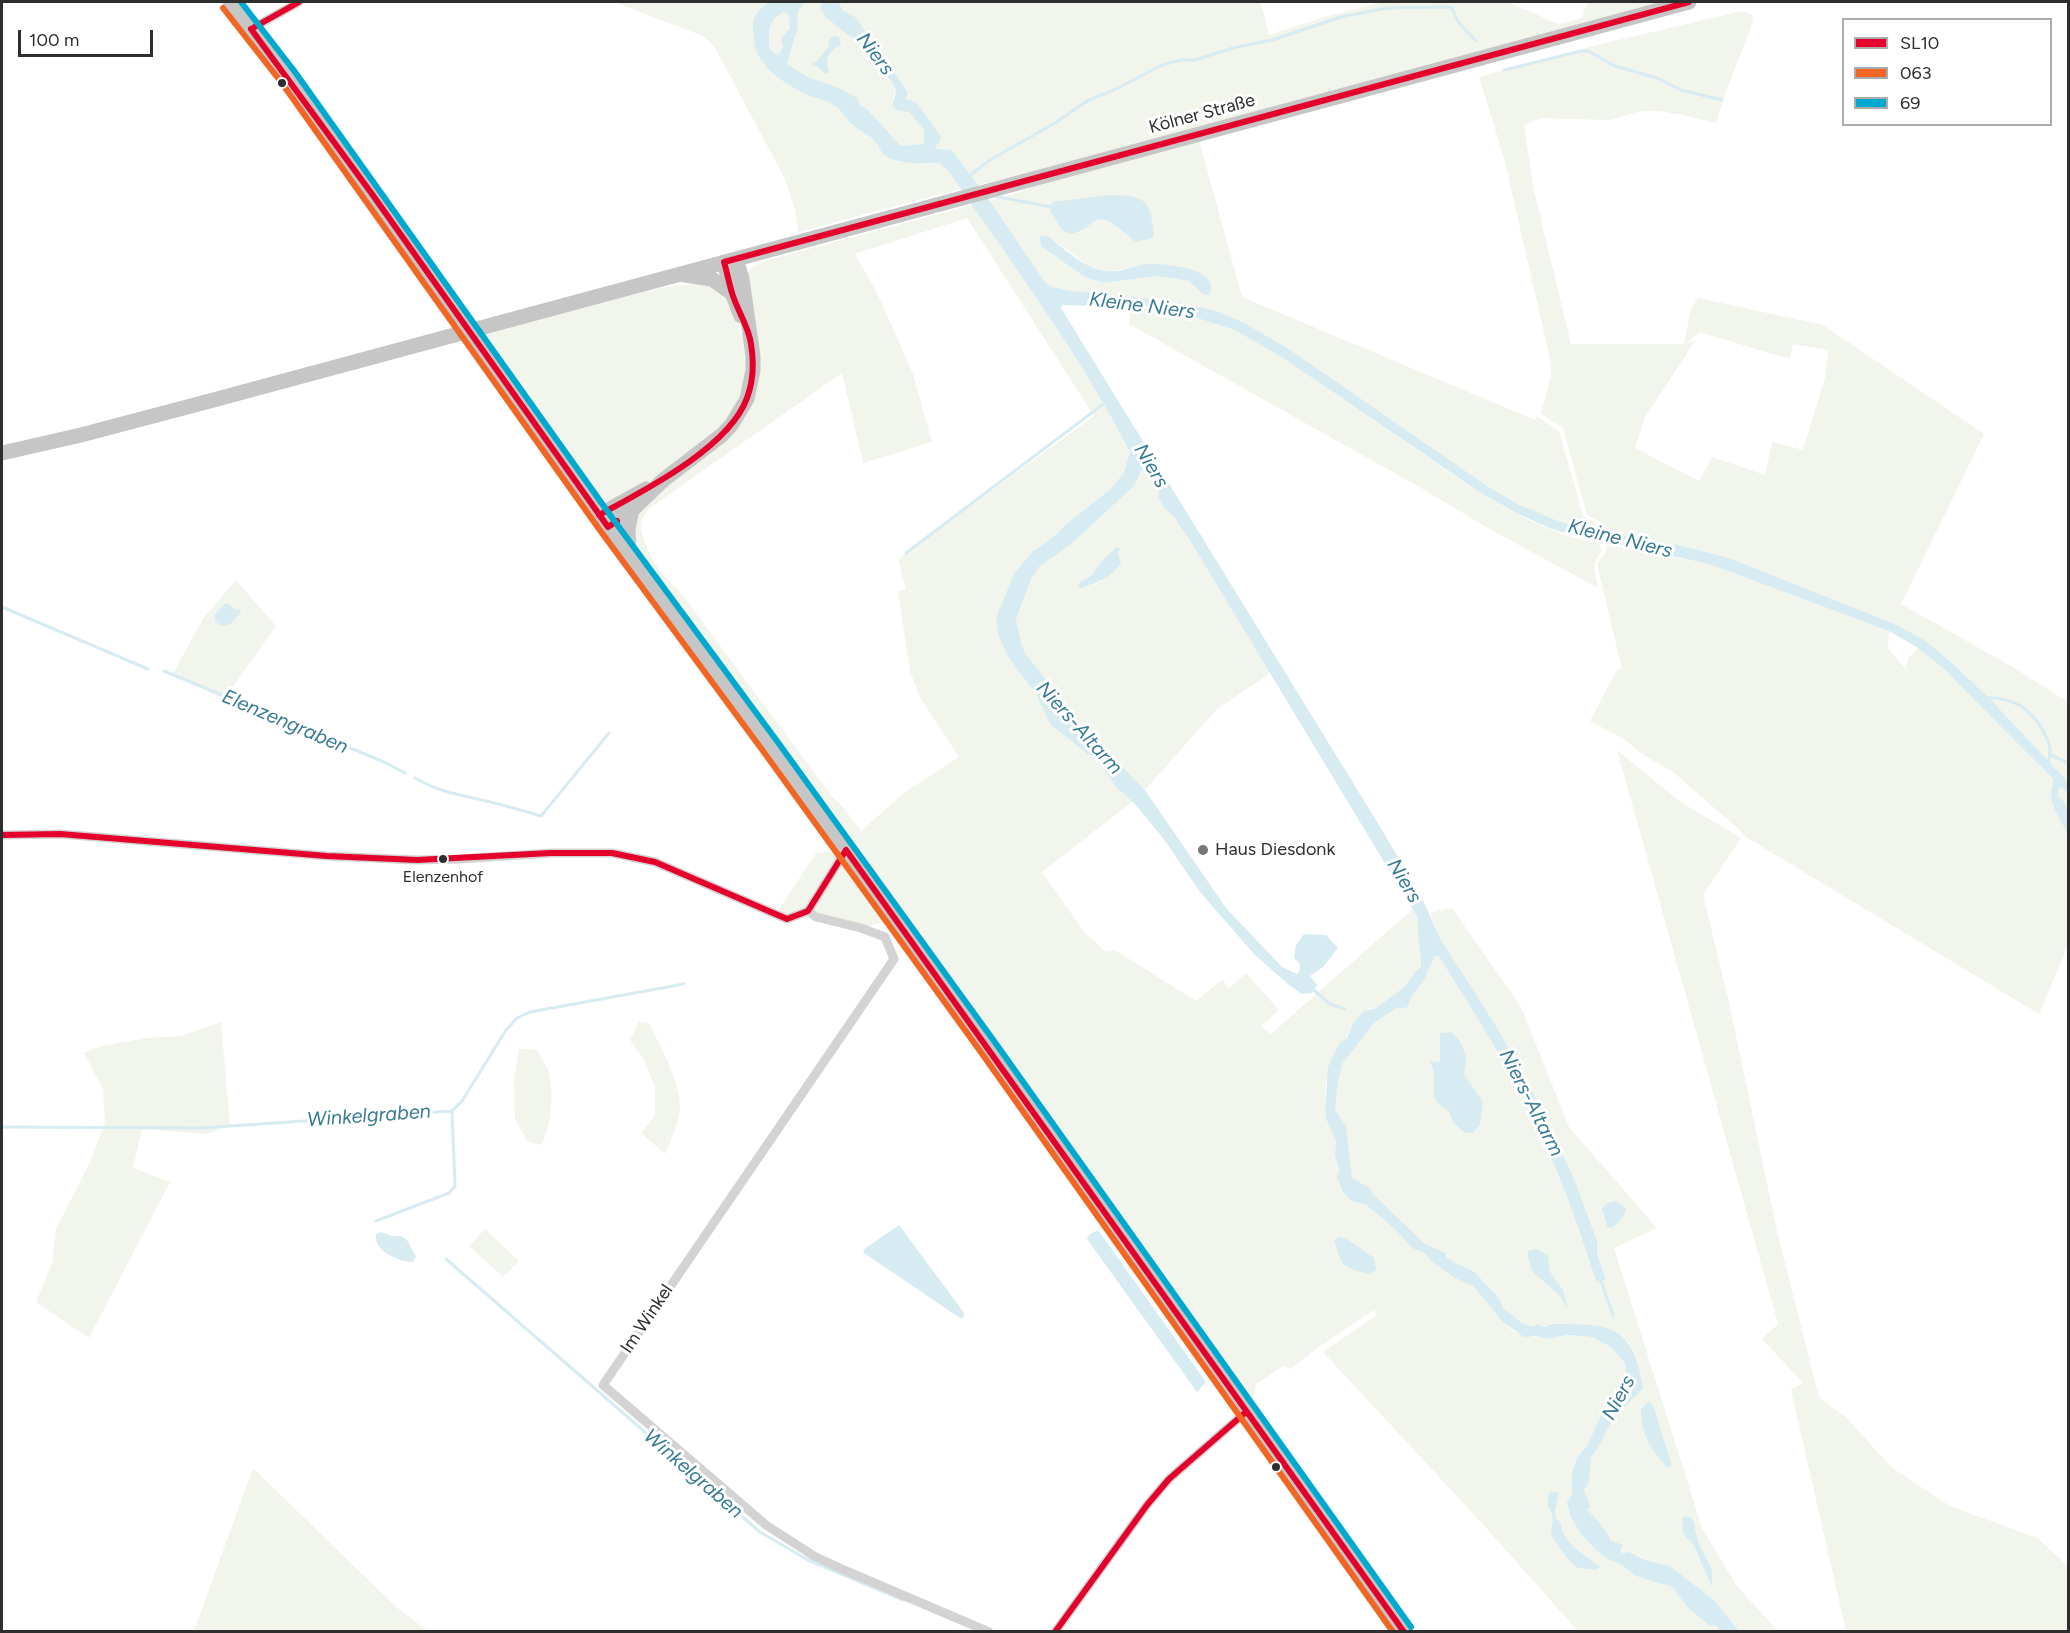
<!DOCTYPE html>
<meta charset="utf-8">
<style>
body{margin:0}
#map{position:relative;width:2070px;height:1633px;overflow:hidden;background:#fff;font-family:Figtree,sans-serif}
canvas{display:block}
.frame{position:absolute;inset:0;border:3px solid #2e2e2e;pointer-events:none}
.legend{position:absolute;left:1842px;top:18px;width:210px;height:108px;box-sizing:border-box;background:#fff;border:2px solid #ababab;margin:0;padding:8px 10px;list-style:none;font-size:18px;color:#2e2e2e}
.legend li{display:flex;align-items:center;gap:12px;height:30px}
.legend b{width:30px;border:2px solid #ababab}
.scale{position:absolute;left:18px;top:30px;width:135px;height:27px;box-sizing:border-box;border:3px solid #2e2e2e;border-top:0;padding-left:8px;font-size:18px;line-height:21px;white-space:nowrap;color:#2e2e2e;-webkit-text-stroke:4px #fff;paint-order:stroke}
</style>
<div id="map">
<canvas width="2070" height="1633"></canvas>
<div class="frame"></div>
<ul class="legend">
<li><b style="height:8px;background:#e4002b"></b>SL10</li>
<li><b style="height:8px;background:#f26522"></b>063</li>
<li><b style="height:8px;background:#00a9ce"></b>69</li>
</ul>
<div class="scale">100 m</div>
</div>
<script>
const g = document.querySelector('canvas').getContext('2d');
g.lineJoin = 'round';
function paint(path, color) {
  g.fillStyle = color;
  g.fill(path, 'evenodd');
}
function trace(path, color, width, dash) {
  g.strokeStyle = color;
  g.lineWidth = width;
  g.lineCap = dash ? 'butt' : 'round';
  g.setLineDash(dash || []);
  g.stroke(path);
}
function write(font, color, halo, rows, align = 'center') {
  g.font = font + ' Figtree,sans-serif';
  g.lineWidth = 6;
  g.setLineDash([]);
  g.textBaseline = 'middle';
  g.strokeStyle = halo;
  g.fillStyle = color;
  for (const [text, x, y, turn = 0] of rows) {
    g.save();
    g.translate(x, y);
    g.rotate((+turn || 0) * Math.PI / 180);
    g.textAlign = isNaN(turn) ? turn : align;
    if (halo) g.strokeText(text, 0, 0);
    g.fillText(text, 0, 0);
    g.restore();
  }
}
paint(new Path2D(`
 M614 2H769L756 13V52L811 96 826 100 844 112 852 125 861 129 875 142 879 149 899 162 911 161 923 165 939 163 948 171 960 189 798 232 795 209 784 177 714 46 703 36Z
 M806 2H822L820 8 847 35 859 40C861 45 863 53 866 58 880 73 902 78 892 104L896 110 909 111 924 130 925 144 901 146 867 109 839 88 808 77 787 64 797 30 798 11Z
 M838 2H1261L1269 35 1328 16 1383 2H1508L1558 24 1582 18 1587 2H1666L1180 135 978 185 962 163 935 147 939 142 906 99 908 91 884 57 878 55Z
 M784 11 789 14 790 28 781 38 783 47 779 55H775L769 48C769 33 768 18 784 11Z
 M1738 12H1747L1753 16 1752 24 1724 97 1716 123 1683 115 1659 111H1641L1609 120 1541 118 1524 125 1534 191 1571 344H1684L1691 309 1698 298 1823 325 1984 434 1901 604 2011 666 2068 702V782L1989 698 1953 664 1926 641 1895 624 1729 558 1695 549 1644 538 1604 533 1601 522 1587 515 1563 428 1541 414 1551 376V363L1504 158 1479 77 1597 45ZM1700 332 1782 357 1790 358 1793 344 1828 350 1825 378 1803 450 1772 442 1765 475 1712 457 1699 481 1635 448 1645 417 1695 341 1686 343Z
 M1199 140 1242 297 1535 420 1537 416 1559 431 1583 516 1596 523 1597 532C1559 528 1522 506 1490 488L1289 349 1246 324 1220 312 1187 304 1126 296 1071 291 1052 287 1045 282 989 201 1027 190 1035 185ZM1052 202 1154 235 1129 237 1109 221 1098 219 1088 225 1079 233 1061 228 1056 217 1050 212ZM1048 236 1089 266 1108 272 1149 264 1211 290 1199 288 1189 281 1156 276 1105 283 1086 278 1041 246Z
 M972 205C1028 285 1085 365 1130 452L1124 472 1112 488 1065 525 1052 538 1032 552 996 618 1019 670 1027 683 1035 676 1022 646 1016 619 1030 580 1039 567 1070 545 1134 486 1142 469 1159 492V499L1164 508 1174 517 1189 539 1270 673 1216 710 1145 790 1068 711 1052 687 1051 725 1100 764 1117 788 1133 801 1042 872 1085 933 1106 952 1115 950 1196 1001 1223 979 1228 989 1246 973 1279 1010 1261 1026 1271 1034 1413 909 1418 918 1417 930 1420 947 1421 967 1416 971 1404 987 1376 1008H1371L1364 1011 1353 1023 1326 1080 1325 1099 1326 1119 1336 1140 1335 1155 1339 1170 1351 1201 1365 1204 1395 1229 1412 1248 1426 1254 1432 1262 1455 1278 1473 1286 1503 1322 1514 1332 1547 1339 1560 1335 1592 1337 1611 1347 1619 1355 1625 1363 1627 1376 1625 1386 1602 1413 1587 1446 1582 1450 1576 1464 1570 1486 1606 1558 1620 1564 1636 1576 1672 1587 1688 1608 1710 1626 1716 1625 1719 1631H1578L1480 1521 1323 1352 1377 1315 1374 1310 1319 1347 1290 1369 1283 1366 1256 1384 1254 1394 1248 1398 1168 1283 1095 1197 656 582 638 547 633 533 637 513 746 414 747 273 750 269 768 260ZM967 218 1094 416 898 559 906 589 898 591 910 671 921 699 959 757 905 792 861 831 843 807 830 794 678 589C673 585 668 581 664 576 655 565 636 533 642 519 647 508 662 500 671 493L842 373 863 463 932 442 913 374 877 293 855 254ZM1116 547 1117 569 1100 582 1081 588 1078 587 1080 582 1093 574 1099 564Z
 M696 284H708L728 298 743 339 747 367 739 402 723 426 658 476 626 495 610 502 604 500 589 487 481 336 644 292 666 287Z
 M1132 307C1167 308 1207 315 1239 331 1274 349 1306 374 1338 396 1377 423 1416 449 1455 476 1495 503 1551 537 1599 543L1602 551C1590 565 1595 571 1598 588L1493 531 1421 488 1129 324 1130 309 1132 310Z
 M1607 544 1709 564 1889 631 1888 648 1905 669 1909 657 1918 648C1967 687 2010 734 2053 780L2054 786 2058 790 2060 787 2068 793V945L2039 1014 1741 834 1742 832 1673 772 1642 754 1624 739 1590 721 1617 670 1622 669 1597 564 1606 552Z
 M236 580 276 626 224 699 172 675 203 619Z
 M1617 750 1679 801 1741 838 1703 895 1729 1002 1777 1231 1819 1398 1846 1417 1891 1467 1933 1495 1950 1506 2037 1538 2068 1566V1631H1846L1791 1390 1803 1383 1762 1339 1778 1324Z
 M846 850 895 919 861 928 808 911 787 919 776 914 816 853Z
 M1452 908 1521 1007 1569 1127 1657 1228 1614 1248 1702 1528 1736 1585 1778 1631H1739L1714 1600 1670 1566 1648 1561 1641 1556 1620 1552 1587 1508V1498L1584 1490 1589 1482 1591 1457C1600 1448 1602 1437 1608 1428 1615 1417 1624 1405 1634 1398 1634 1383 1635 1366 1633 1352 1627 1325 1578 1323 1556 1324 1546 1324 1539 1330 1529 1326 1518 1321 1513 1314 1503 1308L1501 1301 1498 1299C1491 1275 1455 1273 1446 1253L1425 1244 1374 1195 1370 1188 1352 1178 1347 1139 1335 1110 1338 1082 1342 1064 1374 1022 1410 998 1423 982 1435 956H1439C1461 993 1485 1029 1506 1066 1545 1133 1573 1207 1596 1281L1606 1280 1597 1254V1241L1575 1181 1539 1104 1498 1029 1440 938 1430 913ZM1693 1519 1698 1542 1712 1569 1699 1560 1694 1546 1683 1533Z
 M221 1022 230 1125 207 1134 142 1129 133 1168 170 1182 89 1338 36 1302 52 1263 56 1229 92 1158 105 1121 103 1089 84 1053 102 1046 147 1038 181 1036Z
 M639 1022 649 1023C661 1048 680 1081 680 1108 679 1124 671 1140 665 1154L641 1133 655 1116V1088L645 1061 630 1040Z
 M519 1049 537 1050C540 1056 546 1064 548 1071 555 1095 551 1122 542 1145L527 1141 515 1119 514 1079Z
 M485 1229 519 1261 503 1277 469 1246Z
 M253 1468 396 1607 428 1631H194Z`), '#f1f5eb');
paint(new Path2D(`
 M769 2H806L798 11 797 30 787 64 808 77 839 88 857 98 860 105 867 109 901 146 924 144V130L909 112 896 110 892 104C894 99 897 94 895 89 892 79 880 68 871 65L858 40 848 35 826 17 820 8 822 2H838L844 11 855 17 876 46 875 50 878 55 884 57 908 92 906 99 917 103 941 137 940 142 935 147 937 149 952 150 989 200 1045 282 1052 287 1071 291 1126 296 1187 304 1220 312 1246 324 1289 349 1490 488 1520 505 1555 520 1592 532 1644 538 1695 549 1729 558 1895 624 1926 641 1953 664 1989 698 2068 782V793L2060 787 2057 796 2065 803 2068 809V835C2063 823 2051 807 2051 794 2051 789 2054 785 2053 779L1945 670 1918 648 1889 631 1709 564 1626 546 1595 542 1552 529 1518 514 1481 493 1277 354 1235 330 1182 313 1147 307 1062 305 1061 308 1379 825 1421 896 1440 938 1498 1029 1539 1104 1575 1181 1597 1241V1254L1606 1280 1596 1281C1573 1208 1545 1133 1506 1066 1485 1029 1461 993 1439 956H1435L1423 982 1410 998 1408 1006 1404 1009 1398 1007 1374 1023 1342 1064 1338 1082 1335 1110 1346 1126 1352 1178 1370 1188 1374 1195 1425 1244 1446 1253V1256L1455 1263 1473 1271 1497 1295 1498 1299 1501 1301 1503 1308C1517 1316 1517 1323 1534 1327L1537 1324 1544 1327 1552 1324C1609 1324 1633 1323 1643 1388 1631 1402 1617 1412 1608 1428 1602 1438 1600 1448 1591 1457L1589 1482 1584 1490C1586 1496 1589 1502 1590 1508L1587 1509C1594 1516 1609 1533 1611 1541L1623 1545 1620 1552 1624 1553 1629 1552 1648 1561 1670 1566 1714 1600 1739 1631H1719L1716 1625 1710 1626 1688 1608 1672 1587 1636 1576 1620 1564 1606 1558 1595 1549 1580 1533 1571 1517 1567 1502 1573 1494C1568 1478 1575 1456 1587 1446L1602 1413 1625 1386 1627 1376 1625 1363 1611 1347 1592 1337 1568 1335 1547 1339 1536 1336 1524 1337 1503 1322 1473 1286 1455 1278 1432 1262 1426 1254 1412 1248 1395 1229 1365 1204 1351 1201 1343 1192 1337 1177 1339 1170 1335 1155 1336 1140 1326 1119 1325 1109 1328 1067 1339 1044 1347 1038 1353 1023 1364 1011 1376 1008 1404 987 1416 971 1421 967C1421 950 1416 934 1418 918L1189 539 1174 517 1164 508 1159 499V492L1142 469 1134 486 1070 545 1039 567 1031 579 1016 619 1022 646 1035 676 1028 683 1008 656 999 637 996 618 1014 574 1032 552 1052 538 1065 525 1112 488 1124 472 1130 452C1079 353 1012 263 948 171L939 163C925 164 897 164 886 156 880 152 879 146 875 142 869 134 860 131 853 125 846 120 844 112 835 106 826 100 819 99 810 96 790 87 767 73 757 53 754 49 754 41 754 36 751 17 755 13 769 2ZM784 12 789 14 790 28 781 38 783 47 779 54 776 55 769 48C769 33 768 18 784 12Z
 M833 36 839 37 841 44C828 52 825 57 829 72L825 74 818 67 813 66 812 63 818 60 829 46V40Z
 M1111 195C1147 196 1150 200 1154 235L1152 238 1136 242 1109 221 1098 219C1087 225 1073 243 1061 228 1056 222 1056 217 1050 212L1052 202Z
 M1042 236H1048C1065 249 1084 269 1107 271 1120 273 1135 265 1148 264 1163 263 1223 268 1209 294L1204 295 1189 281 1156 276 1105 283 1086 278 1041 246 1040 238Z
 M1116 547 1120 549 1118 554 1121 564C1110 578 1097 583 1081 588L1078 587 1080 582 1093 574 1099 564Z
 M224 604H229L234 609 240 610 241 613 230 624 221 626 215 621V614Z
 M1045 685 1052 687 1068 711 1145 790 1226 908 1282 967 1297 974 1299 972 1300 964 1294 958 1296 945 1304 934 1326 935 1338 948 1323 967 1310 976 1317 985 1312 993 1302 994 1289 985 1254 954 1200 892 1163 838 1133 802 1117 788 1100 764 1051 725 1038 699V691Z
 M1451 1032C1464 1043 1469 1058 1464 1074L1483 1102 1480 1124 1473 1133H1465L1453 1122 1449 1111 1440 1105 1434 1098V1071L1430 1061 1440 1062V1033Z
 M1617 1201 1626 1209C1624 1217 1618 1225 1610 1228L1607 1226 1602 1208 1607 1203Z
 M899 1225 962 1310 964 1314 963 1318H960L864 1253 863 1250Z
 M1098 1230 1206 1382 1197 1392 1087 1239 1090 1234Z
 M381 1232 392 1236H401L407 1240 416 1257 413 1262C399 1262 373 1251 376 1234Z
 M1339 1237C1350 1238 1364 1252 1374 1258L1376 1270 1368 1274C1360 1271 1346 1269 1341 1261 1338 1255 1338 1248 1334 1241Z
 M1536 1249 1548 1255 1550 1272 1563 1290 1568 1308 1560 1296 1532 1271 1528 1257V1251Z
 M1649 1401 1653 1405 1672 1466 1667 1467C1650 1449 1641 1433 1641 1409Z
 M1549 1492H1559L1555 1511 1556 1519 1560 1522C1564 1545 1583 1553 1600 1567L1596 1570 1578 1568 1567 1558 1551 1535C1552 1524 1556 1515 1547 1506Z
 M1687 1516 1693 1519 1698 1542 1712 1569V1587L1694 1546 1683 1533 1682 1518Z`), '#d7ebf2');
trace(new Path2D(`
 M1504 70 1581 51H1588L1615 66 1657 78 1681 90 1722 100
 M968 177 990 160 1055 123 1087 101 1116 89 1162 65 1181 60H1195L1233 48 1272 40 1341 17 1387 8 1451 7 1459 23 1476 41
 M994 196 1051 207
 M906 553 1106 402
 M2 607 148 669
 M164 671 341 744 384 762 405 773
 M1985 698C1998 697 2015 701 2025 709 2038 720 2056 745 2048 762
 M2051 755 2068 763
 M415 778C441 793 458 794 486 801 505 805 523 811 541 816L609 733
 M1314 990 1330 1004 1345 1009
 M2 1127 201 1128 452 1111 462 1101 506 1030 517 1018 530 1012 684 984
 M376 1221 449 1193 455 1186 452 1111
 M446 1259 760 1532 808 1560 903 1600
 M1601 1281 1613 1315`), '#d7ebf2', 3);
trace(new Path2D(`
 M1021 661 1055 705`), '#d7ebf2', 16);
trace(new Path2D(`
 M251 29 299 2
 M2 835 60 834 327 856 417 860 459 859 551 853H612L655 862 787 919 808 911 846 850
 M808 911 816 917 861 928 885 937 894 959 603 1385 766 1525 814 1556 844 1570 989 1632
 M1055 1632 1147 1505 1169 1479 1246 1412`), '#d3d3d3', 9);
trace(new Path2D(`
 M230 2 288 77 606 524 770 746 987 1046 1404 1632
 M724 262 732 293 741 316
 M685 275 712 279 732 293
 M2 453 81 435 206 402 1689 2
 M599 515 646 489
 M608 527 632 510 662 481 722 435 732 424 747 399 753 370V356L742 279 736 259
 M629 555 628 528 632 510`), '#c6c6c6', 15);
trace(new Path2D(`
 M251 29 372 194 608 527 617 521
 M251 29 299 2
 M599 515C643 491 729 448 747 398 753 382 754 362 751 344 749 327 737 310 732 293 729 283 727 272 724 262L1689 2
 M2 835 60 834 327 856 417 860 551 853H612L655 862 787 919 808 911 846 850
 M846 850 1404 1632
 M1055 1632 1147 1505 1169 1479 1246 1412`), '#e4002b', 6);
trace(new Path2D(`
 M223 8 281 82 599 529 763 751 980 1051 1393 1632`), '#f26522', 6);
trace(new Path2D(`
 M241 2 295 72 613 519 777 741 994 1041 1411 1627`), '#00a9ce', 6);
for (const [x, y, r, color] of [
 [282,83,5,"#2e2e2e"],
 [1203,850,6,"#777"],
 [443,859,5,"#2e2e2e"],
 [1276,1467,5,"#2e2e2e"]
]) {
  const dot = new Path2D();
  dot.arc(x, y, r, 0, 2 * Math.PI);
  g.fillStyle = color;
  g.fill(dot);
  trace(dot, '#fff', 2);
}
write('16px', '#2e2e2e', '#fff', [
 ["Elenzenhof",443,877]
]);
write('18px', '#2e2e2e', '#fff', [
 ["Kölner Straße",1202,114,-15],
 ["Im Winkel",647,1319,-56]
]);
write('18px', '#2e2e2e', '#fff', [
 ["Haus Diesdonk",1215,850]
], 'left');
write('italic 20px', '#387b94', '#fff', [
 ["Niers",875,54,53],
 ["Kleine Niers",1142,306,7],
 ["Niers",1151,466,59],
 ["Kleine Niers",1620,539,14],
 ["Elenzengraben",285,722,23],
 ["Niers-Altarm",1079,728,48],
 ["Niers",1404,881,59],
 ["Niers-Altarm",1531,1103,63],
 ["Winkelgraben",369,1116,-4],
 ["Niers",1619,1398,-62],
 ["Winkelgraben",693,1474,41]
]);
</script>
